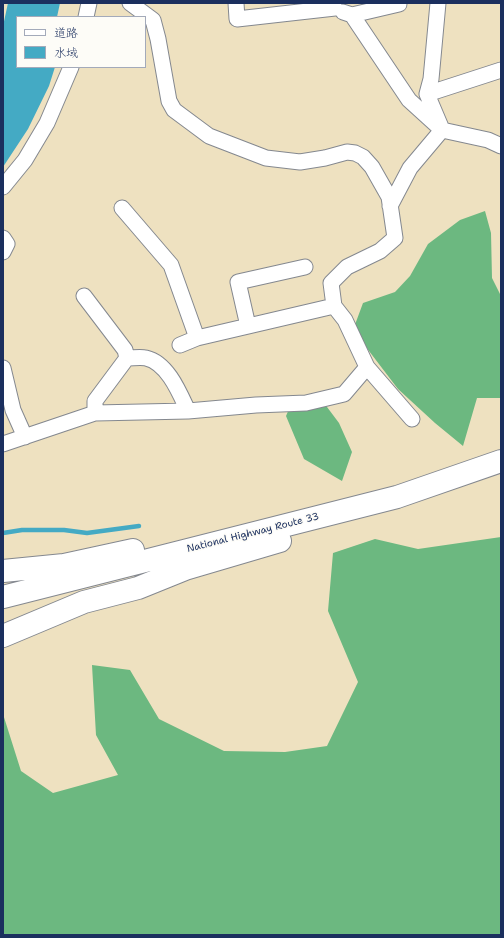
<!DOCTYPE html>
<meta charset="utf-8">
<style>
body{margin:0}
#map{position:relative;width:504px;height:938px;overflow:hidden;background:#eee1c0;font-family:"Shantell Sans","Klee One",sans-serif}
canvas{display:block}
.frame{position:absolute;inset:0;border:4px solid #1b2f5e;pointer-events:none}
.legend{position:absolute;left:16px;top:16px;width:130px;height:52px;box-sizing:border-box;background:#fdfcf7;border:1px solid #a3aaba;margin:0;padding:5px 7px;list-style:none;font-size:12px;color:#1b2f5e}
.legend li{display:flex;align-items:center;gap:8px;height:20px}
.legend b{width:20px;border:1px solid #a3aaba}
</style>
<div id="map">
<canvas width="504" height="938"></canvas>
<div class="frame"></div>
<ul class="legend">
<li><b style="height:5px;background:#fff"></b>道路</li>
<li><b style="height:11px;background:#44aac4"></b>水域</li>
</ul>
</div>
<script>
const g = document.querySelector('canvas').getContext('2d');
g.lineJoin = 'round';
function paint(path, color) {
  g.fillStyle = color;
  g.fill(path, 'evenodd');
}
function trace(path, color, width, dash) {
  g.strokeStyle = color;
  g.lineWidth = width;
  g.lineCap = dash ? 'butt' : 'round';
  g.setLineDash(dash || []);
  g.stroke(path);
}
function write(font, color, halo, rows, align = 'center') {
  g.font = font + ' "Shantell Sans",sans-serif';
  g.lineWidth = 3;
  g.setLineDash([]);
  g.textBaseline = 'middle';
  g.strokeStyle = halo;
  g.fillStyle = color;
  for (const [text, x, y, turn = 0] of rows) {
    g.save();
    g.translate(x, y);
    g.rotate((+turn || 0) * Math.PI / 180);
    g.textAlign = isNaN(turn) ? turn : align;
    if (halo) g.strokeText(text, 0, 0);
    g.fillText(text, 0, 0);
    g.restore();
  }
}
paint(new Path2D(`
 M485 211 491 233 492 278 501 296V398H477L463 446 435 423 398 389 353 330 363 303 395 292 410 276 428 244 460 220Z
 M324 403 339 423 352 452 342 481 304 459 286 416 289 409Z
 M501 537V935H3V714L21 771 53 793 118 775 96 735 92 665 130 670 159 719 224 751 285 752 327 746 358 682 328 611 333 553 375 539 418 549Z`), '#6cb880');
paint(new Path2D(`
 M8 3H60L57 17H17V67H55L49 86 28 129 3 167V26Z`), '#44aac4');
trace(new Path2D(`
 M3 533 22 530H64L87 533 139 526`), '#44aac4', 4.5);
const street = new Path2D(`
 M236 3 237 19 335 8 328 3
 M438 3 431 79 427 94 441 127
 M343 12 352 15 399 4V3
 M352 15 409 100 442 130 488 140 501 146
 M86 17 89 3
 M427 94 501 70
 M3 187 25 160 47 123 71 67
 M390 206 410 168 442 130
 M122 208 171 265 197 338 334 306
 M3 238 7 244 3 252
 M84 296 125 350 127 358
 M248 326 238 282 305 267
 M180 345 197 338
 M367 367 412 419
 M3 368 13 410 25 437
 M95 413V401L127 358C133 358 141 357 146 358 168 363 180 394 188 411L256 405 306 403 344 394 367 367 345 320 334 306 331 283 347 267 380 251 395 238 389 197 372 167 363 157 355 153 347 152 325 158 300 162 266 158 209 136 174 110 169 101 158 39 153 20 130 3
 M3 444 95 413 188 411`);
const highway = new Path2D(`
 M3 571 64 565 133 550
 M3 597 397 497 501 461
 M3 636 84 602 138 588 185 569 280 541`);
trace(street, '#84888f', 17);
trace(highway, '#84888f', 24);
trace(street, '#fff', 15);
trace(highway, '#fff', 22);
write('10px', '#1b2f5e', '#fdfcf7', [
 ["National Highway Route 33",253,533,-14]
]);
</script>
